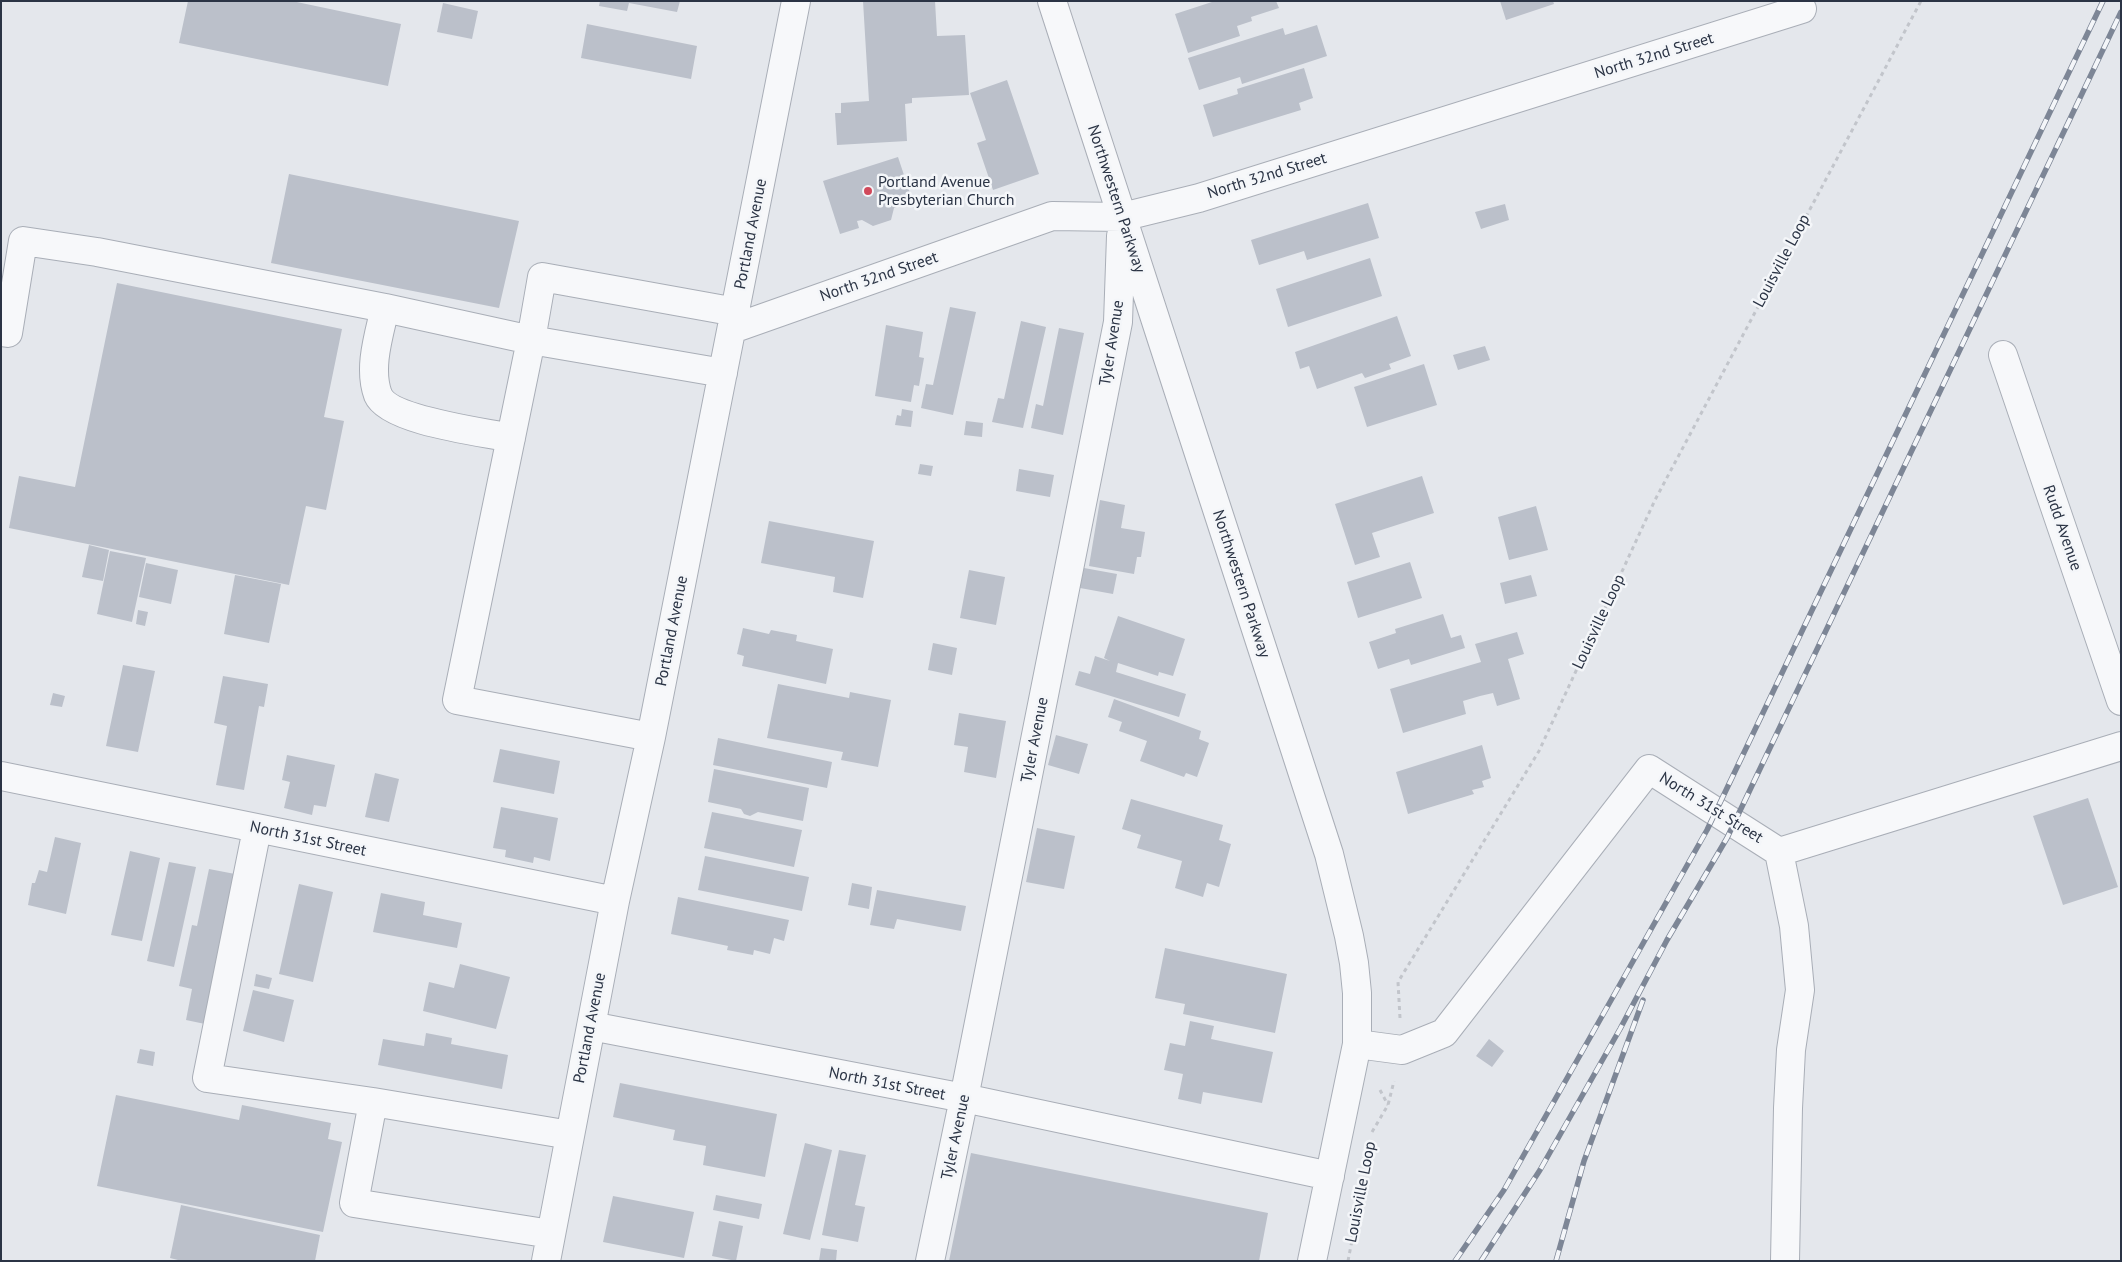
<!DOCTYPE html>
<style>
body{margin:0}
#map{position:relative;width:2122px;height:1262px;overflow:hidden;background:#e4e7ec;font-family:"PT Sans",sans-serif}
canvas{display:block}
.frame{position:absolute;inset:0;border:2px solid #2b3445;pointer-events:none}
</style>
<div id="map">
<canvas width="2122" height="1262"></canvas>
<div class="frame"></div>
</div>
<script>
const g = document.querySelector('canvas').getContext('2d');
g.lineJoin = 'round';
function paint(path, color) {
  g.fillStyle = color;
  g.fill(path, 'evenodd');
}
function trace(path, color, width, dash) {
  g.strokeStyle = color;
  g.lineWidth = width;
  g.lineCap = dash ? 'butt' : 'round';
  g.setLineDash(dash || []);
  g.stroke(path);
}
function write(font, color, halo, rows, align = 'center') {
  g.font = font + ' "PT Sans",sans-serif';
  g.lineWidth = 5;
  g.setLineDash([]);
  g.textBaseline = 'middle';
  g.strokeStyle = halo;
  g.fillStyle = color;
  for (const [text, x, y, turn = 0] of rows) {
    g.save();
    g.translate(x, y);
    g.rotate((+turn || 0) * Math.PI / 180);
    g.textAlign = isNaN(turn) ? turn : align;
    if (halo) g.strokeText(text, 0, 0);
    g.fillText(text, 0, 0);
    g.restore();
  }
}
paint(new Path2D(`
 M188 1H292L401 24 388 86 179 43Z
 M600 1H680L677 12 629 3 627 11 599 6Z
 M863 1H935L937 36 965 35 969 95 912 98V103L905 104 907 141 837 145 835 113H841V103L869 101Z
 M1215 1H1276L1279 8 1251 17 1252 21 1237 26 1240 36 1188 53 1175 14Z
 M1500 1H1553L1554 4 1506 20Z
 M443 3 478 11 472 39 437 32Z
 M587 24 697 46 691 79 581 58Z
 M1317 25 1327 56 1242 84 1240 77 1199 90 1188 58 1283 28 1285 35Z
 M1304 68 1313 98 1299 103 1301 110 1213 137 1203 105 1238 94 1237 89Z
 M1007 80 1039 174 993 190 977 143 986 140 970 93Z
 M898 157 913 202 894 208 891 220 873 226 862 220 857 221 859 228 840 234 823 181Z
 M289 174 519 221 499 308 271 263Z
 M1368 203 1379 238 1307 260 1304 251 1259 265 1251 240Z
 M1505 204 1509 220 1481 229 1475 212Z
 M1370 258 1382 296 1288 327 1276 289Z
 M117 283 342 329 324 417 344 421 326 510 306 506 289 585 9 528 19 476 75 487Z
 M950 307 976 312 953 415 921 408 926 384 933 385Z
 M1397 316 1411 356 1389 364 1391 369 1365 378 1362 373 1317 389 1309 366 1300 369 1295 352Z
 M1021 321 1046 327 1023 428 992 422 998 398 1004 399Z
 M886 325 923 332 919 357 924 358 919 386 914 385 911 402 875 396Z
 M1059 328 1084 333 1063 435 1031 428 1036 404 1043 406Z
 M1485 346 1490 360 1458 370 1453 355Z
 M1424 364 1437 405 1367 427 1354 387Z
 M902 409 913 411 911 427 895 425 897 415 901 416Z
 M966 421 983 423 982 437 964 435Z
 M920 464 933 466 931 476 918 474Z
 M1019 469 1054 475 1050 497 1016 491Z
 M1422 476 1434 513 1372 533 1380 557 1355 565 1335 504Z
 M1100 500 1125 505 1121 528 1145 532 1141 557H1137L1134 574 1089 566Z
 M1536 506 1548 550 1509 560 1498 517Z
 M769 521 874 541 863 598 833 592 835 577 761 563Z
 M89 545 109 550 103 581 82 577Z
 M110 551 146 558 132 622 97 614Z
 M1410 562 1422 598 1358 618 1347 582Z
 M146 563 178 570 171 604 139 597Z
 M1084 568 1117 574 1113 594 1080 588Z
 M969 570 1005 577 996 625 960 618Z
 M235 575 281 584 269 643 224 634Z
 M1531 575 1537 596 1505 604 1500 583Z
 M138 610 148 612 145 626 136 624Z
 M1443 614 1451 638 1461 635 1465 648 1411 665 1409 659 1378 669 1369 642 1396 633 1395 629Z
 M1118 616 1185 639 1173 676 1159 672 1158 676 1118 663 1116 672 1186 694 1179 717 1075 685 1079 671 1090 674 1095 656 1110 661 1104 658Z
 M743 628 769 634 771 630 797 635 796 641 833 649 826 684 742 666 744 656 737 654Z
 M1517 632 1524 654 1508 659 1520 699 1497 706 1493 693 1480 696 1463 701 1466 714 1403 733 1390 689 1481 662 1475 644Z
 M933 643 957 648 952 675 928 670Z
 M123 665 155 671 138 752 106 746Z
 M223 676 268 684 264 707 259 706 244 790 216 785 227 726 214 723Z
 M778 684 849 698 850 692 891 700 878 767 841 760 843 752 767 738Z
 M53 693 65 696 62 707 50 705Z
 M1114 699 1201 731 1199 739 1209 743 1197 777 1186 773 1184 777 1140 761 1147 741 1119 731 1122 722 1108 717Z
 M959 713 1006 721 996 778 964 772 968 747 954 745Z
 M1056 735 1088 744 1079 774 1048 765Z
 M718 738 832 762 827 788 713 765Z
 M1482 745 1491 778 1482 781 1484 787 1472 790 1474 794 1408 814 1396 772Z
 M500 749 560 761 554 794 493 782Z
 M287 755 335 765 326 807 314 805 312 815 284 808 290 782 282 780Z
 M714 769 809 788 803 821 758 812 750 816 744 814 741 809 708 802Z
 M375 773 399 779 389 822 365 817Z
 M2088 798 2118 887 2063 905 2033 816Z
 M1131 799 1223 825 1219 840 1231 844 1219 887 1207 883 1203 897 1175 888 1182 861 1137 848 1141 835 1122 829Z
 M501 807 558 818 550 861 534 857 533 863 505 857 506 850 493 848Z
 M712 812 802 830 794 867 704 848Z
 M1037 828 1075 836 1064 889 1026 882Z
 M55 837 81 843 66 914 28 905 32 883H35L39 870 47 872Z
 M130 851 160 858 142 941 111 935Z
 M705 856 809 877 802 911 698 890Z
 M169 862 196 867 174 967 147 961Z
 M209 869 235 874 205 1024 186 1020 192 989 179 986 192 925 197 926Z
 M852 883 872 887 869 909 848 905Z
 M299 884 333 892 313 982 279 974Z
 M877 890 966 906 961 931 897 919 894 929 870 925Z
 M381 893 425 902 423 915 462 923 457 948 373 932Z
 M678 897 789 920 784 941 774 938 770 954 754 950 753 955 727 950 728 946 671 934Z
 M1165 948 1287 974 1275 1033 1183 1014 1185 1004 1155 998Z
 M460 964 510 977 496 1029 423 1011 429 982 454 988Z
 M256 974 272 978 269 989 254 986Z
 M253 990 294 1000 284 1042 243 1031Z
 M1190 1021 1214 1026 1211 1039 1273 1052 1262 1103 1203 1092 1201 1104 1178 1099 1183 1074 1164 1070 1170 1043 1185 1046Z
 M426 1033 452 1038 451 1044 508 1055 502 1089 378 1065 383 1039 424 1046Z
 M1489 1039 1504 1051 1492 1067 1476 1056Z
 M140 1049 155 1052 153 1066 137 1063Z
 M620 1083 777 1114 765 1177 703 1165 706 1146 673 1140 675 1130 613 1117Z
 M116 1095 239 1120 242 1105 331 1123 328 1139 342 1142 323 1232 97 1186Z
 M805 1143 832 1150 810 1240 783 1234Z
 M839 1150 866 1155 855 1205 865 1207 858 1242 822 1235Z
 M971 1153 1268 1213 1259 1261H949Z
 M716 1195 762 1204 759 1219 713 1210Z
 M613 1196 694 1212 684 1258 603 1242Z
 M181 1205 320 1235 315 1261H182L170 1258Z
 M719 1221 743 1226 736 1261 712 1256Z
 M821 1248 837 1250 836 1261H819Z`), '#bbc0ca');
const minor = new Path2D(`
 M1052 1 1329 854 1349 936 1354 963 1357 993V1044L1312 1261
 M732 329 1052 216 1122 217 1199 198 1802 9
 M1 332 8 333 23 241 97 252 385 308
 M2003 355 2121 701
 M723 373 531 340 542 277 736 312
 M511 438C484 432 389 421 378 395 368 368 379 335 385 308L531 340 457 700 651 737
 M1 776 615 901
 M257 829 207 1078 373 1102
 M1779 852 1794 926 1800 990 1791 1050 1788 1108 1785 1261
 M591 1026 964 1098 1330 1176
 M1357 1044 1402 1050 1444 1033 1649 769 1779 852 2121 746
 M551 1234 354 1203 373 1102 570 1135
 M546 1261 615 901 651 737 796 1
 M930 1261 964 1098 1118 322 1121 236`);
trace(minor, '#a9aeb7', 30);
trace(new Path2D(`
 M1400 1018 1398 982 1539 751 1655 500 1921 1
 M1380 1090 1388 1105
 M1372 1132 1388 1105 1394 1081
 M1348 1261 1364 1178`), '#c2c5cb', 3, [4, 4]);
trace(minor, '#f7f8fa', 28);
const rail = new Path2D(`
 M1455 1261 1504 1190 1707 830 2103 1
 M1481 1261 1540 1170 1620 1029 1667 940 1727 838 2121 12
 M1556 1261 1584 1161 1643 1000`);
trace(rail, '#7d8696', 5.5);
trace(rail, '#f4f6f9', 4, [11]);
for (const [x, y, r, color] of [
 [868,191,5,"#d1495b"]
]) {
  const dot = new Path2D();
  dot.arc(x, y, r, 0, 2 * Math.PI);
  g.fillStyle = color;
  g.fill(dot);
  trace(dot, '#f4f6f9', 2);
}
write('16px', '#2b3445', '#f4f6f9', [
 ["North 32nd Street",1654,56,-17],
 ["North 32nd Street",1267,176,-17],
 ["Northwestern Parkway",1116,199,72],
 ["Portland Avenue",751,234,-79],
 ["Louisville Loop",1782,261,-62],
 ["North 32nd Street",879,277,-19],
 ["Tyler Avenue",1112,343,-81],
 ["Rudd Avenue",2062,528,71],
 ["Northwestern Parkway",1241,584,72],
 ["Louisville Loop",1599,622,-65],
 ["Portland Avenue",672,631,-79],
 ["Tyler Avenue",1035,740,-79],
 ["North 31st Street",1711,808,32],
 ["North 31st Street",308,839,12],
 ["Portland Avenue",590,1028,-79],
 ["North 31st Street",887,1084,11],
 ["Tyler Avenue",956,1137,-78],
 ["Louisville Loop",1361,1192,-79]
]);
write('16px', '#2b3445', '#f4f6f9', [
 ["Portland Avenue",878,182],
 ["Presbyterian Church",878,200]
], 'left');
</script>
